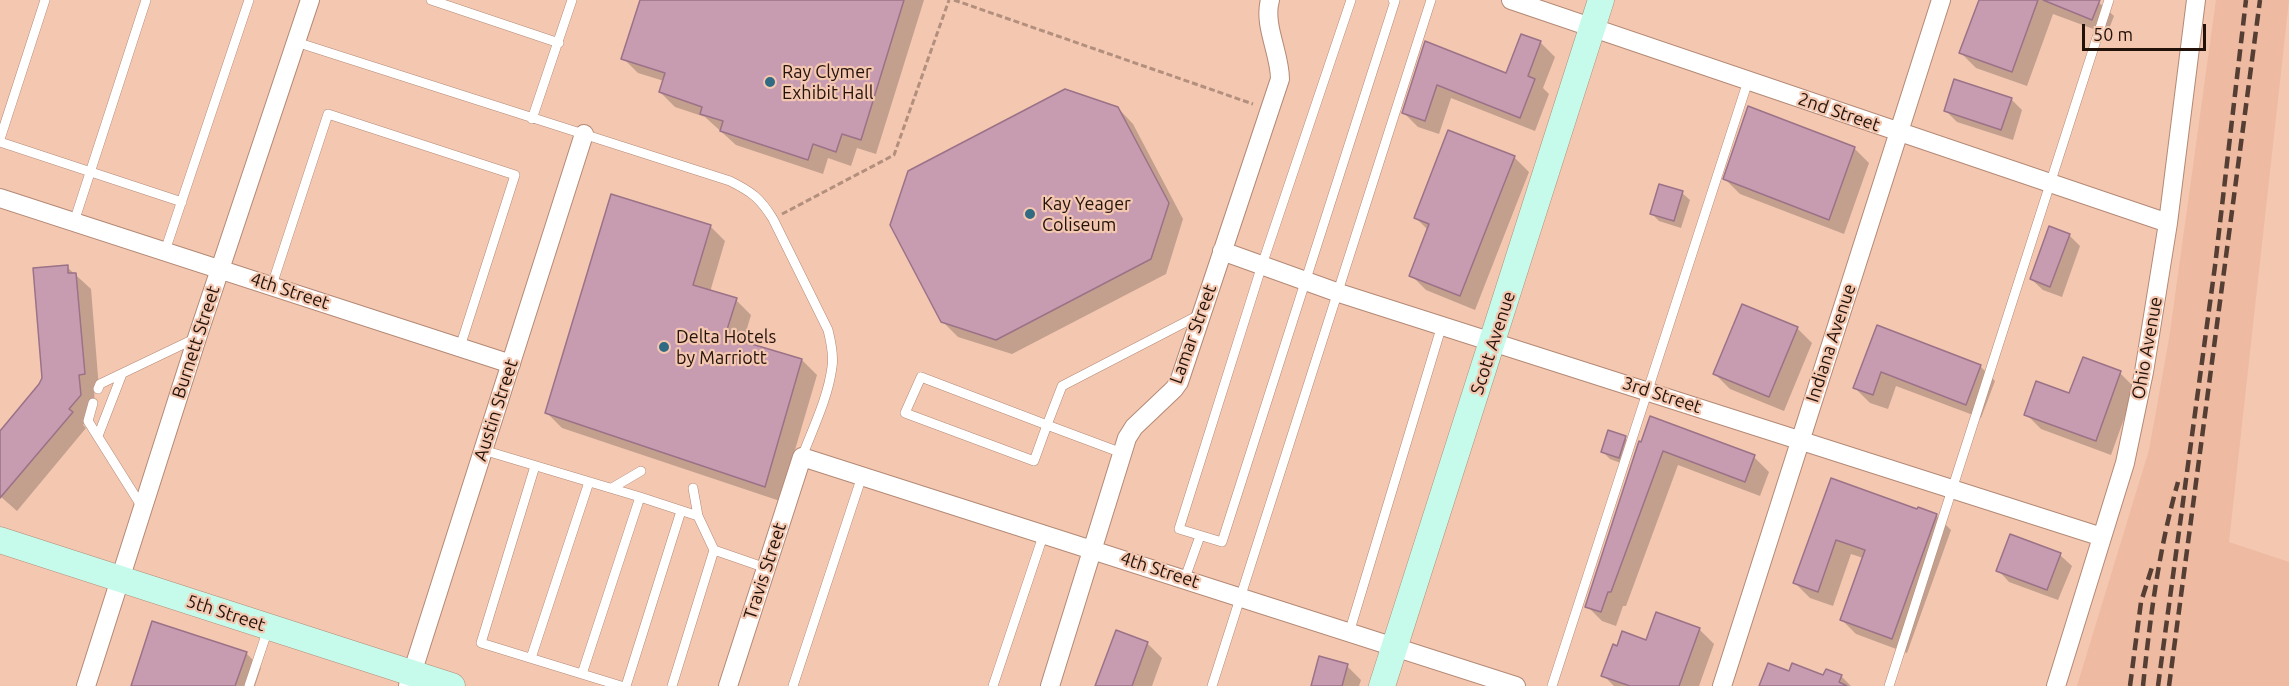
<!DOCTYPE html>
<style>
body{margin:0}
#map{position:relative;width:2289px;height:686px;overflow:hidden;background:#f4c7b1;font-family:Ubuntu,sans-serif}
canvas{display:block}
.scale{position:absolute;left:2082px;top:24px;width:124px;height:27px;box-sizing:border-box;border:3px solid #22120a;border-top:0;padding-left:8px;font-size:18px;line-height:21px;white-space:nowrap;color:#22120a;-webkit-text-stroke:4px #f4c7b1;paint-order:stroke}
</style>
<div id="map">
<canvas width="2289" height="686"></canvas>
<div class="scale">50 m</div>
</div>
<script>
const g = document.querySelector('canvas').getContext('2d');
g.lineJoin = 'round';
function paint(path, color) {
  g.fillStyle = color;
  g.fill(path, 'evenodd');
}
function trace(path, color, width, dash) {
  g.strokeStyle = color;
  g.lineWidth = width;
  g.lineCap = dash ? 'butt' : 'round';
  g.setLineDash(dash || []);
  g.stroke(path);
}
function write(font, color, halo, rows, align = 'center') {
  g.font = font + ' Ubuntu,sans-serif';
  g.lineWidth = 4.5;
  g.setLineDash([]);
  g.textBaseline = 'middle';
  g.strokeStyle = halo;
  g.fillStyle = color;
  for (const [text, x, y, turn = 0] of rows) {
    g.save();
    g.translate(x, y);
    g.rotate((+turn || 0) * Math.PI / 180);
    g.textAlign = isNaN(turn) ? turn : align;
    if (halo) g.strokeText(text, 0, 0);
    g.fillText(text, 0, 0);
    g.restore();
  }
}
paint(new Path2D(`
 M2216 0H2289L2229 542 2289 562V686H2077L2149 450 2169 339Z`), '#eebaa1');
paint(new Path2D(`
 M641 0H924L876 154 857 148 851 166 828 158 823 174 736 145 705 117 675 107 660 92 664 81 638 73 623 58Z
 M1980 0H2096L2114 16 2107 34 2053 14 2027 86 1976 68 1961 53Z
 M1522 35 1541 43 1555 57 1543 88 1549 94 1535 131 1451 98 1439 134 1418 127 1404 113 1426 43 1507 75Z
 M2011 99 2022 110 2013 140 1957 122 1946 111Z
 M1118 108 1133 124 1183 219 1166 274 1012 354 958 337 942 321Z
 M1854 148 1869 163 1844 234 1740 194 1725 179Z
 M1514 157 1529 172 1475 310 1426 290 1411 275 1428 230 1415 217Z
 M1682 193 1690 200 1681 228 1659 221 1651 213Z
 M710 226 725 241 710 292 736 300 751 315 743 342 802 360 817 375 780 501 562 428 547 413Z
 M2069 235 2080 246 2062 297 2043 290 2031 279Z
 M67 267 91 289 99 389H94L95 410 83 425 86 428 17 511 0 496V433L41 385Z
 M1878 326 1980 366 1995 381 1981 418 1896 386 1888 409 1870 403 1855 388Z
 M1797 328 1812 343 1784 411 1730 389 1715 374Z
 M2120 373 2135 388 2111 455 2041 429 2026 414Z
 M1625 438 1632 445 1626 465 1610 459 1603 452Z
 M1640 443 1754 457 1769 472 1760 496 1678 465 1626 606H1623L1616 626 1602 621 1587 606Z
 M1832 480 1918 511 1936 515 1951 530 1907 653 1856 634 1841 619 1863 558 1851 554 1833 606 1810 598 1795 583Z
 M2060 555 2072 566 2058 600 2009 582 1998 570Z
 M1699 629 1714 644 1699 686H1614L1603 675 1617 648Z
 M1147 643 1162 658 1152 686H1097Z
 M246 653 261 668 255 686H133Z
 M1347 666 1361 680 1359 686H1312Z
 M1790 673 1824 677 1841 676 1851 686H1761Z`), '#0003');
const building = new Path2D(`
 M640 0H904L861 140 842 134 836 152 813 144 808 160 720 131 723 121 700 114 702 107 659 92 665 73 621 59Z
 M1979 0H2038L2012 72 1959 53Z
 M2043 0H2100L2092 20Z
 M1521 34 1541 41 1528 76 1535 79 1520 118 1437 85 1425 121 1402 113 1425 41 1506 73Z
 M1954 79 2012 98 2001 130 1944 111Z
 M1065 89 1118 107 1169 203 1151 259 996 340 941 322 890 225 908 171Z
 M1748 106 1855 147 1829 220 1723 179Z
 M1448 130 1515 156 1460 296 1409 276 1429 224 1414 218Z
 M1659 184 1683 191 1674 221 1650 214Z
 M611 194 711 225 693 285 737 298 725 336 802 359 765 487 545 413Z
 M2049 226 2070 234 2050 287 2030 279Z
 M68 265V273H76L85 374 79 375 81 395 69 409 73 412 0 498V431L39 384 42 378 33 268Z
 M1742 304 1798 327 1769 397 1713 374Z
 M1877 325 1981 365 1966 405 1881 372 1873 395 1853 388Z
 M2083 357 2121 371 2096 441 2024 415 2036 381 2069 393Z
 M1650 416 1755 455 1745 482 1663 451 1611 592H1608L1601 612 1585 607 1639 441 1641 442Z
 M1608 430 1626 436 1619 458 1601 452Z
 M1831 478 1917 509 1918 507 1937 514 1892 639 1840 620 1865 550 1836 540 1818 592 1793 583Z
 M2010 534 2061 553 2047 590 1996 571Z
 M1656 612 1700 628 1679 686H1630L1601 676 1613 644 1617 646 1622 631 1646 640Z
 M152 621 247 652 235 686H131Z
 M1116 630 1148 642 1132 686H1095Z
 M1319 656 1348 664 1342 686H1311Z
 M1768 663 1789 671 1792 663 1823 675 1826 669 1842 675 1839 682 1847 686H1759Z`);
paint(building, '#c79cb1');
trace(building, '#9b7287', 1.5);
const service = new Path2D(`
 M431 0 559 43
 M1351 0 1262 265 1179 529 1222 542 1395 1 1393 0
 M296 42 730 181C752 192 760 198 773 219L828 330C831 342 834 355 832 367 828 398 813 428 802 457
 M532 119 572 0
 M0 139 45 0
 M0 142 182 202
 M74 222 146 0
 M165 251 249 0
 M272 285 328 114 515 175 460 347
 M921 377 1047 425 1034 461 905 413Z
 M98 389 100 384 194 339
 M93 403 88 421 142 507
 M98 436 122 374
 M483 450 640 497 698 516 714 550 766 568
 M1122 453 1047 425 1062 386 1201 314
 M535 466 481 643 621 686
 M612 488 641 471
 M693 488 698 516
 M1185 578 1200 536
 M1349 633 1442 325
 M531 658 589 482
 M582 674 640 497
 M249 686 268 629
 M626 686 681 511
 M672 686 714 550
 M793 686 862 476
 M993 686 1044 533
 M1212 686 1431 0
 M1552 686 1748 81
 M1889 686 2109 0`);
const minor = new Path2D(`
 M1511 0 2168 223
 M0 198 511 364
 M1222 251 1339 293 2102 537
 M86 686 197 338 310 0
 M408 686 584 134
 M728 686 802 457 1516 686
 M1050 686 1127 438 1134 427 1174 389 1179 382 1280 79C1280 53 1263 25 1270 0
 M1722 686 1941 0
 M2056 686 2125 463 2144 372 2168 223 2196 0`);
const secondary = new Path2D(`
 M0 540 452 686
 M1382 686 1601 0`);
trace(service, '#b38975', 10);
trace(minor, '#b38975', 20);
trace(secondary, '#b38975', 27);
trace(new Path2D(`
 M954 0 1253 104
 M782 214 894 155 949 0`), '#b38f7d', 3, [6, 3]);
trace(service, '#fff', 9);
trace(minor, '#fff', 18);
trace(secondary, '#c6fbeb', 26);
trace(new Path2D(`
 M2130 686 2141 602 2153 564
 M2143 686C2150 618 2159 548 2178 482
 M2158 686 2215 266 2246 0
 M2169 686 2260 0`), '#553e33', 4.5, [12, 6]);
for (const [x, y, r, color] of [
 [770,82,6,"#306b83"],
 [1030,214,6,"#306b83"],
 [664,347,6,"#306b83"]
]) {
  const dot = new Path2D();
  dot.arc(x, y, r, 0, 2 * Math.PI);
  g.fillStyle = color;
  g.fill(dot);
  trace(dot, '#f4c7b1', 2);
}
write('18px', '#22120a', '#f4c7b1', [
 ["Ray Clymer",782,72],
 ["Exhibit Hall",782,93],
 ["Kay Yeager",1042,204],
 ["Coliseum",1042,225],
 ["Delta Hotels",676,337],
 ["by Marriott",676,358]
], 'left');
write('18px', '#22120a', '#f4c7b1', [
 ["2nd Street",1839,112,19],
 ["4th Street",290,291,18],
 ["Lamar Street",1193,334,-70],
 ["Burnett Street",196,342,-72],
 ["Scott Avenue",1493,343,-72],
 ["Indiana Avenue",1831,343,-72],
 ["Ohio Avenue",2147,348,-80],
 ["3rd Street",1662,395,18],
 ["Austin Street",496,410,-72],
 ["4th Street",1160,570,18],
 ["Travis Street",765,571,-72],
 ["5th Street",226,613,18]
]);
</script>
